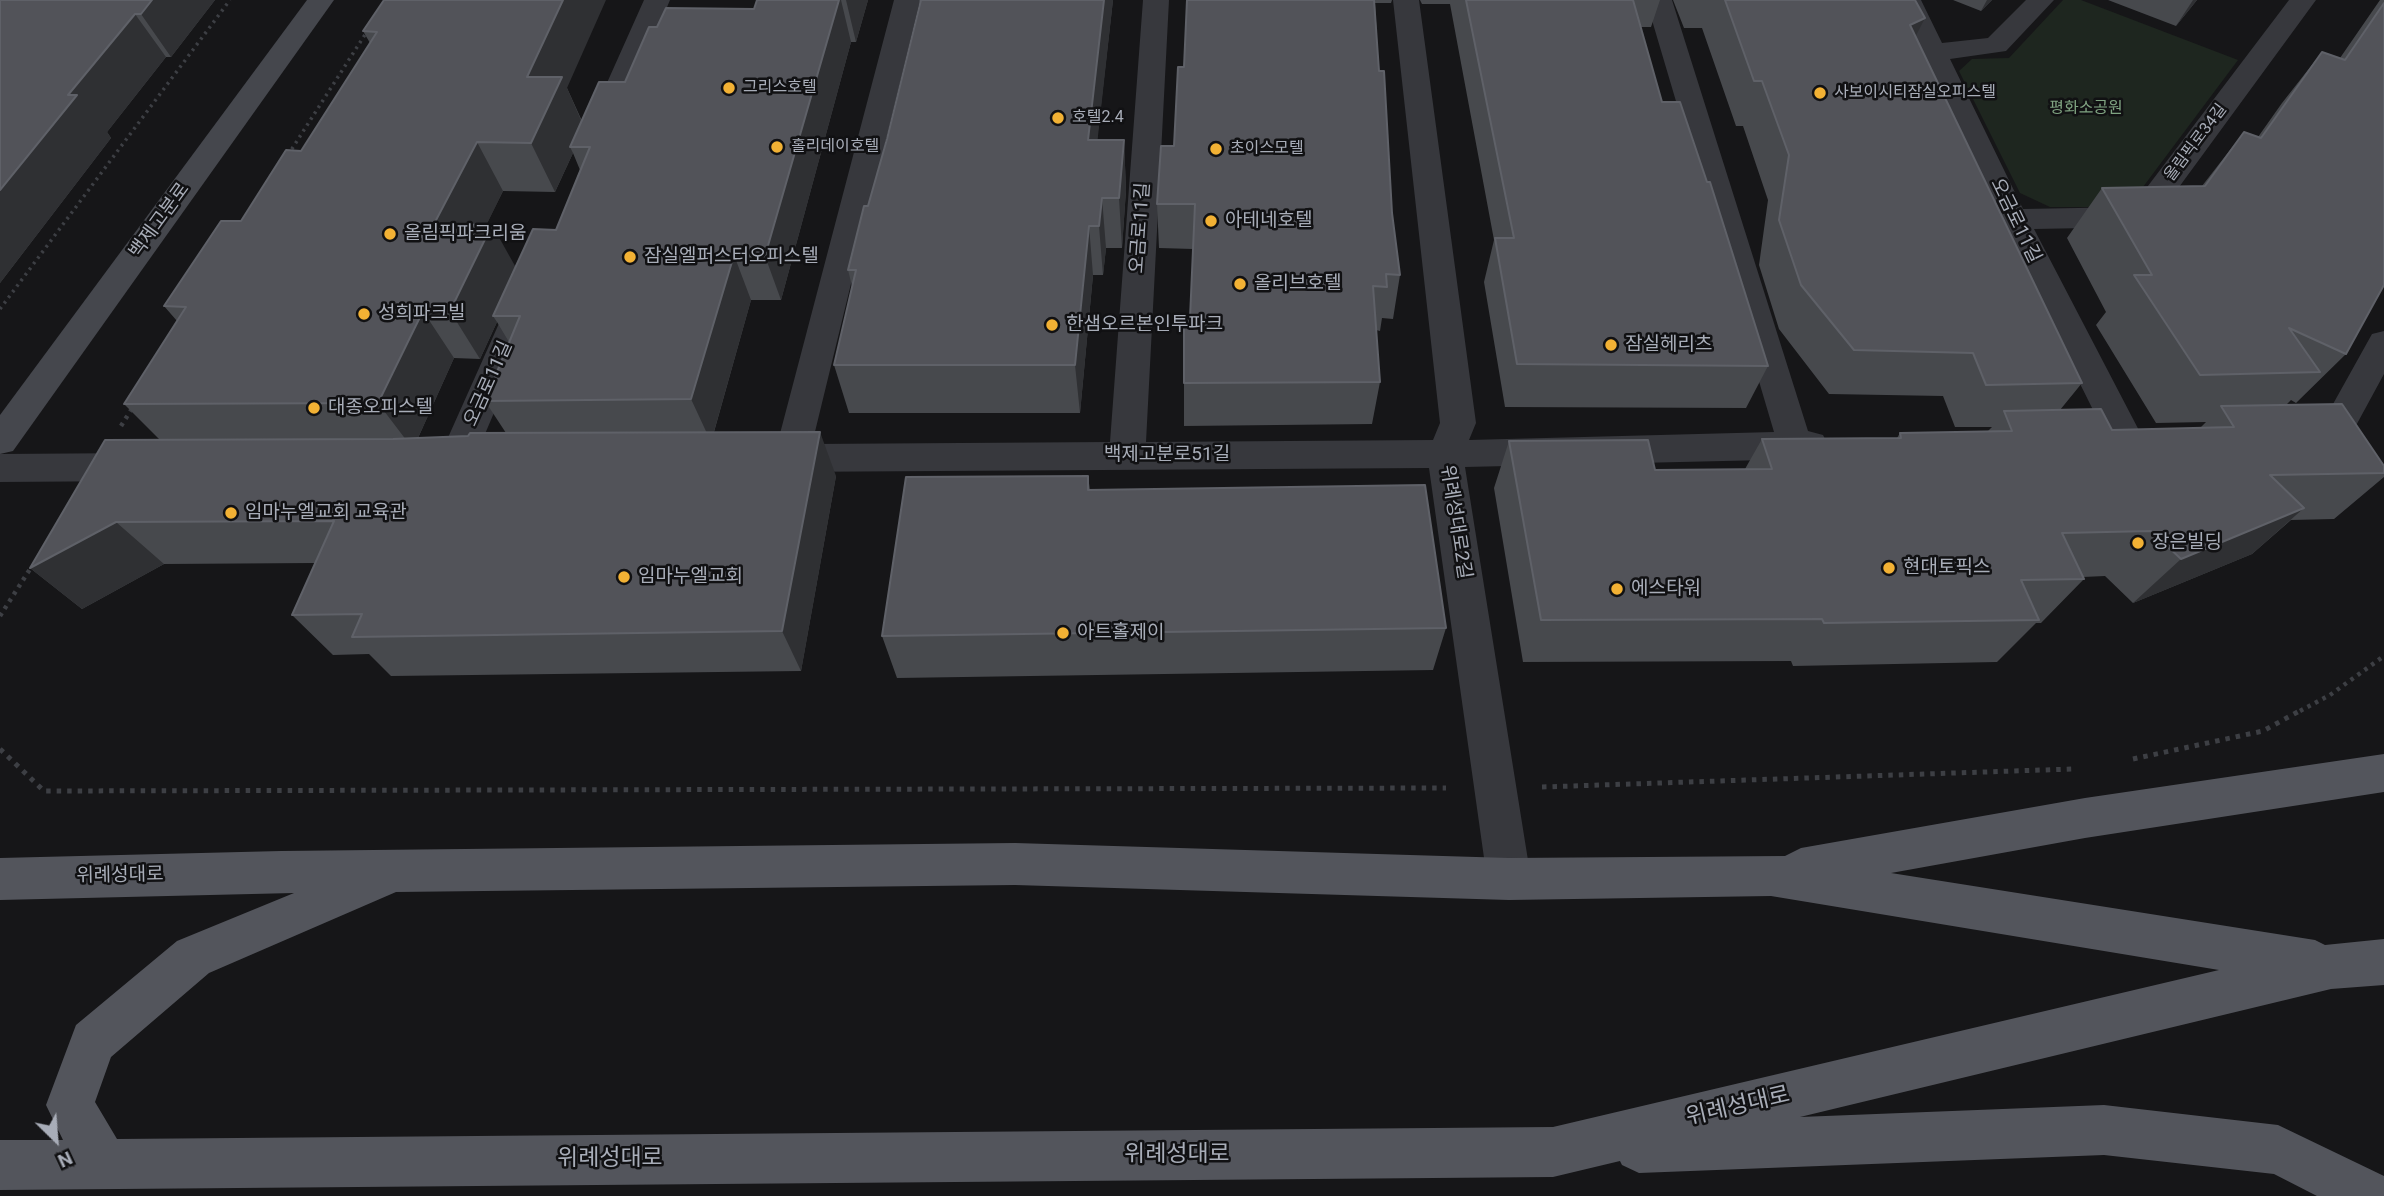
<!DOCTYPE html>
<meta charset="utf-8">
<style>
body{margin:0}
#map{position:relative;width:2384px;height:1196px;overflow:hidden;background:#161618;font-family:Roboto,sans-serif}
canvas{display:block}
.north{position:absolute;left:21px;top:1105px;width:70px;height:70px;-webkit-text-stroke:5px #111113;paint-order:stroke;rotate:155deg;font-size:19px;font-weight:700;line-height:28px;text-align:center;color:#a8adb8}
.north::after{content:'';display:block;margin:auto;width:24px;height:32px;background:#a8adb8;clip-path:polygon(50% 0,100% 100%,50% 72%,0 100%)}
</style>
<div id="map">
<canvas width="2384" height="1196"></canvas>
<div class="north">N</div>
</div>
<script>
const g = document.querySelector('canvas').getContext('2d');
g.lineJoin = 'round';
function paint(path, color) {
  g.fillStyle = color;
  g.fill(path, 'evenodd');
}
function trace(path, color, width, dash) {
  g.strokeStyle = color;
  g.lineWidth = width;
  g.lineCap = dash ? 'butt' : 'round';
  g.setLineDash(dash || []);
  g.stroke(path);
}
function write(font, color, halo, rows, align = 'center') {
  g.font = font + ' Roboto,"Noto Sans KR",sans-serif';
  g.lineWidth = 5;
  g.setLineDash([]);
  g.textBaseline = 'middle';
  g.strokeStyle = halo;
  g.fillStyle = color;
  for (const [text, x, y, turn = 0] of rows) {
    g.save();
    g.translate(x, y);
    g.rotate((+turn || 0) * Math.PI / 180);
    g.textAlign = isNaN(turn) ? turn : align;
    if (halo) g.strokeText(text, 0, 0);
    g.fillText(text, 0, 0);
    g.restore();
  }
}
paint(new Path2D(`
 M2063 0H2081L2238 60 2128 207H2050L2020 193 1959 71 1972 59 2009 58Z`), '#1e261f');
trace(new Path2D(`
 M288 155 368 30
 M0 309 230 0`), '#3d3f44', 3.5, [2.5, 4.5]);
trace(new Path2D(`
 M121 426 133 407
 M0 616 32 566
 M2300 711 2330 695 2384 656`), '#3d3f44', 4.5, [3.5, 5]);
trace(new Path2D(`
 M0 749 44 791 1446 788
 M2133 759 2263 731 2303 709
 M1542 787 2072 769`), '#3d3f44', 5, [4.5, 6]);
paint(new Path2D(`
 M644 0H670L615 132 610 139 600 141 590 139 585 132Z
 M894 0H920L812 444 1110 442 1143 0H1169L1146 442 1433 440 1440 423 1393 0H1419L1476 423 1469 440 1774 432 1646 0H1672L1808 431 1823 435 1828 445 1823 455 1810 459 1465 467 1531 879 1525 894 1509 900 1493 894 1487 879 1429 468 779 472 766 468 761 458 766 448 777 445Z
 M1895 0H1921L1942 43 1988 38 2026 0H2054L2006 51 1950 59 2023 209 2132 207 2289 0H2316L2152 224 2141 227 2034 229 2144 440 2139 450 2126 453 2113 450 2108 440 1998 219Z
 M529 281 540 284 545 292 474 460 469 470 456 474 443 470 438 460 513 292 518 284Z
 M2384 331V374L2346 444 2308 449 2296 445 2290 436 2296 427 2323 422 2372 334Z
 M141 453 154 457 159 467 154 477 141 481 0 482V454Z`), '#37383d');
paint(new Path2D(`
 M307 0H334L13 451 0 454V415Z`), '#45474d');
paint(new Path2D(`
 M2384 754V792L2085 838 1891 873 2315 940 2325 945 2384 939V985L2331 989 1800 1117 2104 1105 2278 1125 2384 1176V1196H2317L2274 1174 2104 1155 1639 1173 1622 1165 1620 1161 1553 1177 0 1190V1140H63L46 1105 76 1025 177 941 294 893 0 900V858L281 851 1015 843 1509 858 1785 856 1801 848 2085 798ZM1015 885 1509 900 1771 896 2219 970 1553 1127 117 1139 95 1102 111 1057 209 973 396 892Z`), '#53555c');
paint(new Path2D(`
 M0 0H215L171 57H166L107 132 111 138 0 283Z
 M384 0 567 88 582 121 625 82 657 27 754 9 757 0H868L856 42H851L781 300H751L714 432 836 476 801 671 391 676 369 654 333 655 292 615 315 563 164 564 82 609 30 568 160 440 124 404 177 321 164 306 241 221 301 151 370 43 363 31ZM573 153 580 170 556 230 515 267 486 225 503 191 555 192ZM497 322 509 342 485 401 506 433 468 436 418 438 454 358 480 359Z
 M919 0H1113L1097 140H1124L1126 190 1122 248H1106L1103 275H1093L1080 413H849L834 365 852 286 848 270 868 206 887 139 920 5Z
 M1187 0H1392L1391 3H1375L1379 71 1392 213 1400 275 1393 319 1382 318 1380 331 1376 330 1380 382 1372 424 1184 426V318H1190L1193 249 1159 248 1157 204 1174 146 1184 67Z
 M1420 0H1660L1651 27H1641L1662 102 1768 366 1746 408 1505 407 1484 282 1494 240 1450 4H1422Z
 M1673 0H1915V36L2082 383 2060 410 2112 430 2200 428 2206 422 2156 423 2096 325 2106 312 2067 238 2102 188 2202 186 2244 132 2258 137 2282 103 2322 52 2340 58 2380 0H2384V285L2346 354 2296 403 2291 400 2286 405 2384 466V477L2334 519 2291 520 2252 554 2133 603 2105 576 2083 577 2084 579 2041 623H2036L1997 662 1793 666 1791 661 1523 662 1494 488 1509 441 1655 470 1745 469 1762 439 1897 438 1900 433 1988 431 1992 427H1955L1943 396 1829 394 1779 329 1759 265 1768 200 1743 126H1736L1702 28H1684Z
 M1953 0H1992L1981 11Z
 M2108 0H2197L2176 26Z
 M1088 476 1090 490 1446 628 1433 670 897 678 882 636Z`), '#47494d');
paint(new Path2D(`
 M152 0H215L171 57 141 14Z
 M563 0H606L567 88 584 127 570 147 573 153 555 192 531 143 527 77Z
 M839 0H841L851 42 781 300 765 256Z
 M846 0H868L856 42Z
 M1104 0H1113L1092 190 1088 140Z
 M1987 0H1992L1981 11Z
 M2193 0H2197L2176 26Z
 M135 14 166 57 107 132 111 138 0 283V190L68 95Z
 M1925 18 1902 63 1910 25Z
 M1124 140 1126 190 1122 248 1119 198Z
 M477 142 503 191 463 273 434 224Z
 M1102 198 1106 248 1103 275 1099 226Z
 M492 225 519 273 493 316 497 322 480 359 450 311Z
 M1089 226 1093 275 1080 413 1075 365Z
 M734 255 751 300 711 442 691 399Z
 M423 311 454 358 413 449 378 403Z
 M820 432 836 476 801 671 782 631Z
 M2304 508 2252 554 2133 603 2181 559Z
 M116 522 164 564 82 609 30 568Z`), '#2f3033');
const building = new Path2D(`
 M0 0H152L141 14H135L68 95H77L0 190Z
 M384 0H563L527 77H562L531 143 477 142 434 224 492 225 450 311H423L378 403 124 404 186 307 164 306 221 221H241L286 150 301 151 377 32 363 31Z
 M757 0H839L765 256 734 255 691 399 485 401 520 316H493L533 229 556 230 590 147H570L599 82H625L649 27H657L666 8 754 9Z
 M921 0H1104L1088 140H1124L1119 198H1102L1099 226H1089L1075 365H834L856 270H848L864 206H868L887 139Z
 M1187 0H1374L1379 71H1384L1392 213 1400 275 1386 274 1387 287 1373 286 1380 382 1184 383V318H1190L1195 204H1157L1161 146H1174L1178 67H1184Z
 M1466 0H1633L1662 102H1680L1707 182H1710L1768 366 1517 364 1495 238H1514Z
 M1725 0H1915L1925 18 1910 25 2082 383 1986 385 1973 353 1854 350 1801 285 1779 220 1789 155 1762 81H1754Z
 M2384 3V285L2346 354 2289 328 2320 372 2200 375 2134 275H2152L2102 188 2205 186 2244 132 2261 138 2322 52 2345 60Z
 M2342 404 2384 466V473L2270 475 2304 508 2181 559 2151 531 2062 533 2084 579 2021 580 2039 620 1824 623 1822 619 1541 620 1509 441 1648 440 1655 470 1772 469 1762 439 1901 438 1900 433 2012 431 2004 411 2101 409 2112 430 2234 427 2221 406Z
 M820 432 782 631 352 637 362 614 292 615 334 521 116 522 30 568 105 440 393 439 468 436 470 433Z
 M1088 476V490L1425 485 1446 628 882 636 906 477Z`);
paint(building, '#525359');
trace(building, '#5f6168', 2);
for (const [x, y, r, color] of [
 [729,88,7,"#f2b134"],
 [1820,93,7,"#f2b134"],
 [1058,118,7,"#f2b134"],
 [777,147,7,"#f2b134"],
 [1216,149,7,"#f2b134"],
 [1211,221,7,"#f2b134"],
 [390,234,7,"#f2b134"],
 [630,257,7,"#f2b134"],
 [1240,284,7,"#f2b134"],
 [364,314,7,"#f2b134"],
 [1052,325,7,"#f2b134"],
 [1611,345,7,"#f2b134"],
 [314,408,7,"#f2b134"],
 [231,513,7,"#f2b134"],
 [2138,543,7,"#f2b134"],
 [1889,568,7,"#f2b134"],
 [624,577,7,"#f2b134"],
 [1617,589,7,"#f2b134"],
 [1063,633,7,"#f2b134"]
]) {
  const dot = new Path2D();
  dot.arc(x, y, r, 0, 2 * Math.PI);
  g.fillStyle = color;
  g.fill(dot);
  trace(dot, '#111113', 2.5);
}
write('16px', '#a8adb8', '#111113', [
 ["그리스호텔",743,88],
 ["사보이시티잠실오피스텔",1834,93],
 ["호텔2.4",1072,118],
 ["홀리데이호텔",791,147],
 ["초이스모텔",1230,149]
], 'left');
write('16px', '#7fa381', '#111113', [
 ["평화소공원",2086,109]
]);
write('16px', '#a8adb8', '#111113', [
 ["올림픽로34길",2196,143,-53]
]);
write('19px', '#a8adb8', '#111113', [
 ["백제고분로",160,221,-54],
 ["오금로11길",2015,221,64],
 ["오금로11길",1141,228,-86],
 ["오금로11길",489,384,-66],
 ["백제고분로51길",1167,455],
 ["위례성대로2길",1455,522,81],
 ["위례성대로",120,876,-1]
]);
write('19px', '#a8adb8', '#111113', [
 ["아테네호텔",1225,221],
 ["올림픽파크리움",404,234],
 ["잠실엘퍼스터오피스텔",644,257],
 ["올리브호텔",1254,284],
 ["성희파크빌",378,314],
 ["한샘오르본인투파크",1066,325],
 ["잠실헤리츠",1625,345],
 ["대종오피스텔",328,408],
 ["임마누엘교회 교육관",245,513],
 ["장은빌딩",2152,543],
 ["현대토픽스",1903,568],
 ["임마누엘교회",638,577],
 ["에스타워",1631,589],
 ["아트홀제이",1077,633]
], 'left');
write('23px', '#a8adb8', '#111113', [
 ["위례성대로",1738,1107,-13],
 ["위례성대로",1177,1155],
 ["위례성대로",610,1159]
]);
</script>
